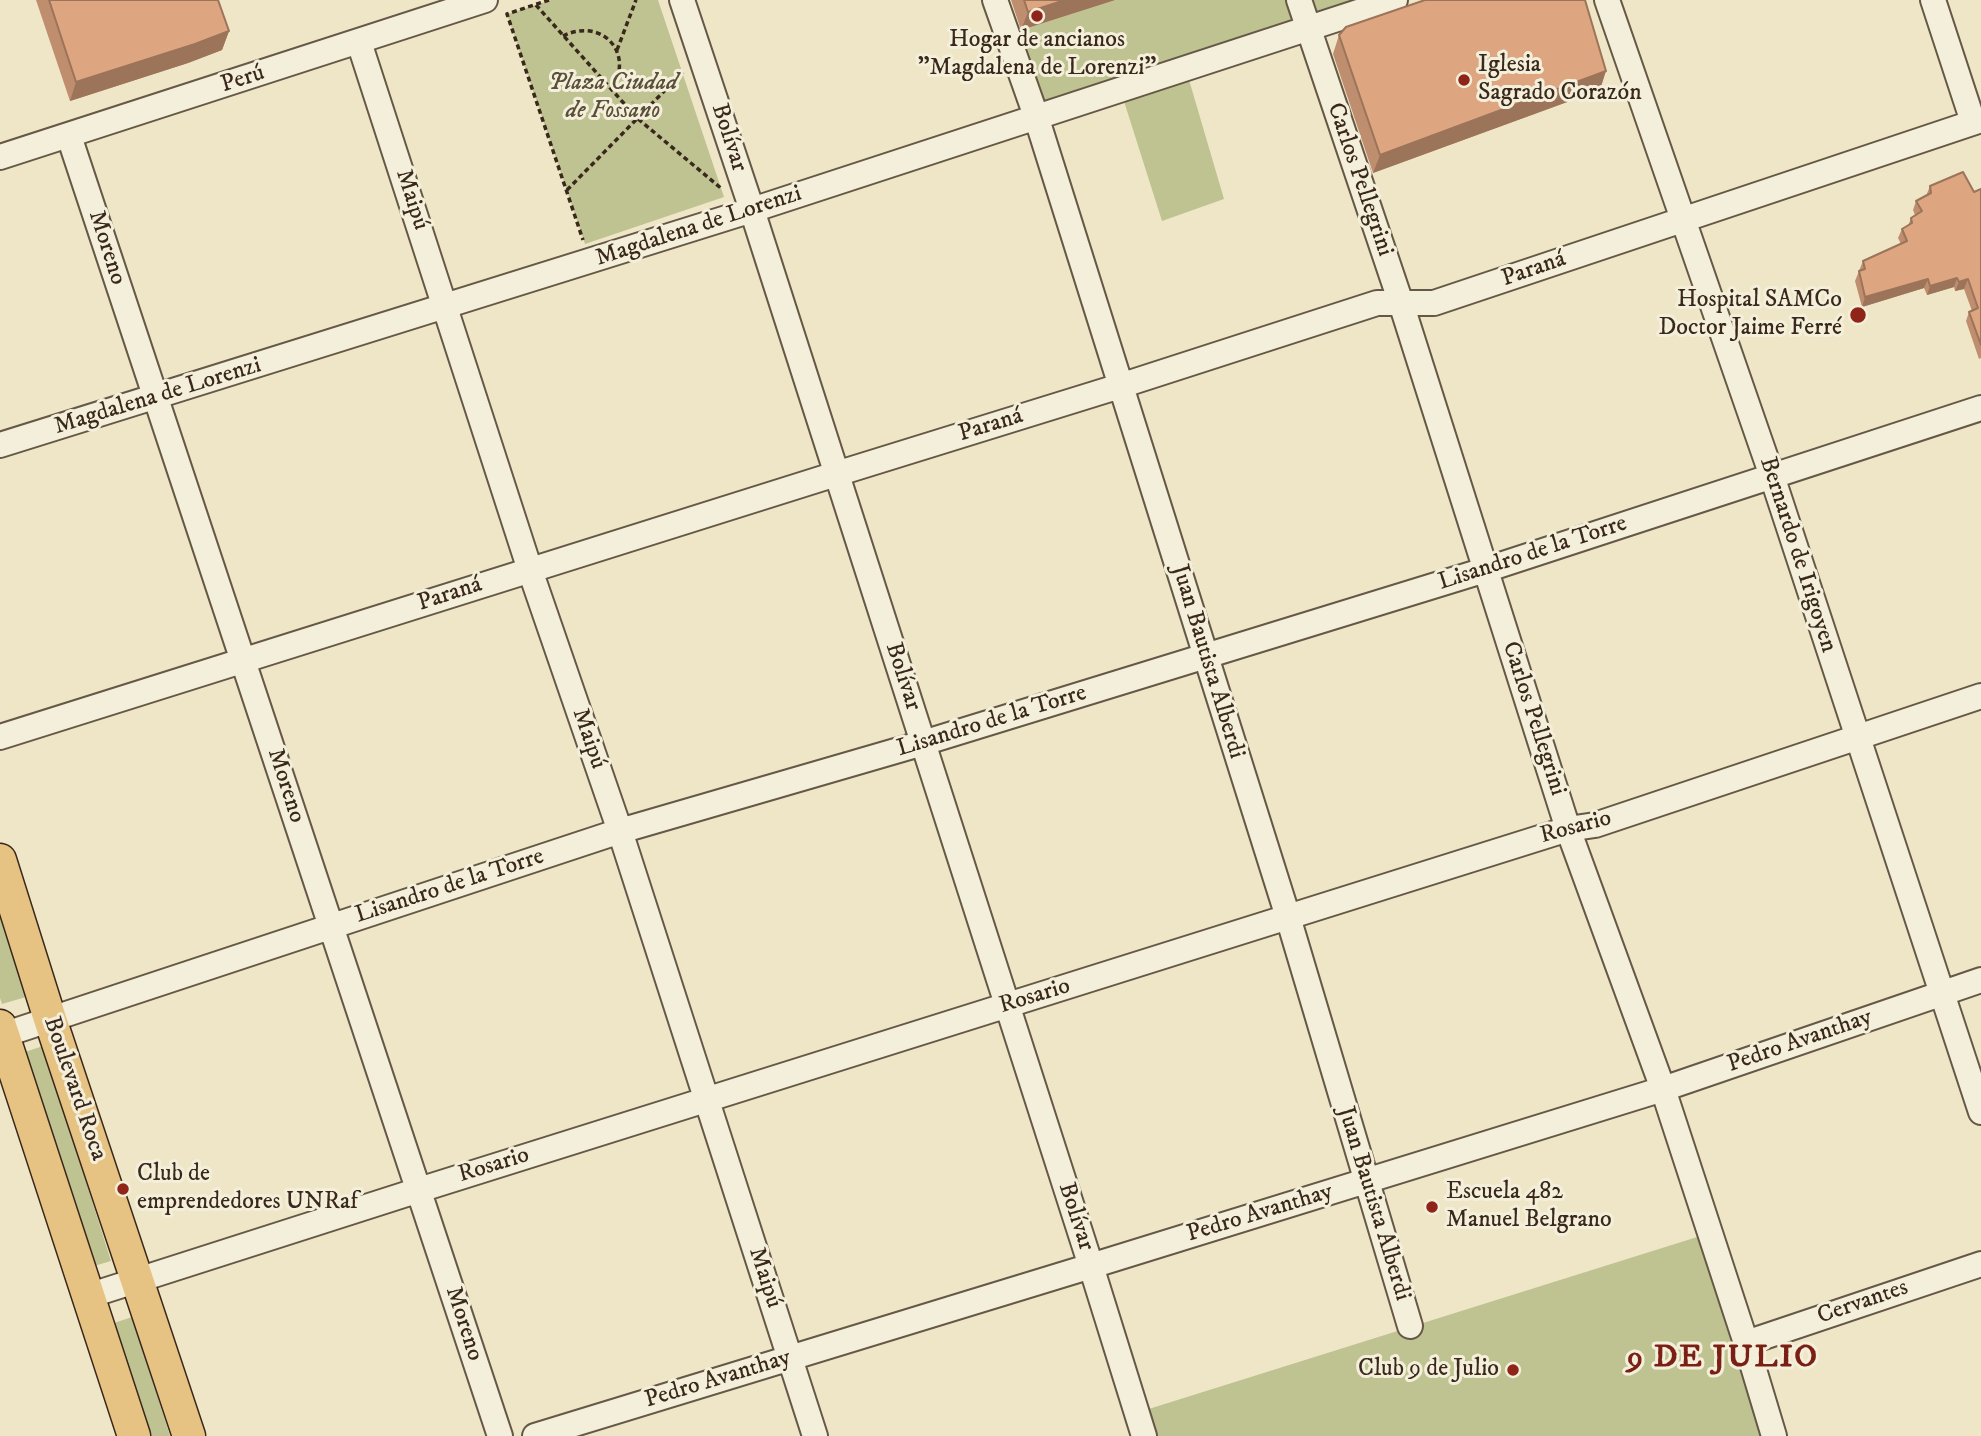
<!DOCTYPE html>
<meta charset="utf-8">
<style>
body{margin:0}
canvas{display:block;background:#eee6c6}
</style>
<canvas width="1981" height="1436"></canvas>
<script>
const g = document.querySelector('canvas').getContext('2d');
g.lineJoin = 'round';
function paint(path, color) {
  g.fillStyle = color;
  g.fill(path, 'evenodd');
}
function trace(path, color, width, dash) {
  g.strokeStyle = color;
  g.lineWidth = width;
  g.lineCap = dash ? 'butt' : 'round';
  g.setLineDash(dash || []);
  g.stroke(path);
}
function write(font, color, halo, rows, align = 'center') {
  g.font = font + ' "IM FELL DW Pica",serif';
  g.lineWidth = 6;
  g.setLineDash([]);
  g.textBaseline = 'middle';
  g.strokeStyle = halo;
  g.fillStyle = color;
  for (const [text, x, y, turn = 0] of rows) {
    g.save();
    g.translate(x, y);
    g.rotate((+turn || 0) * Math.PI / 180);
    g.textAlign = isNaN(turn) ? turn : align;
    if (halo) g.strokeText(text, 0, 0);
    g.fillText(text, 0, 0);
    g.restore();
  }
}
paint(new Path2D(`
 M551 0H658L724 197 585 244 507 14Z
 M1115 0H1292L1301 26 1040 110 1014 32Z
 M1305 0H1356L1310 15Z
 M1187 73 1224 199 1162 221 1122 95Z
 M0 915 26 997 2 1004 0 998Z
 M43 1046 111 1261 87 1268 19 1054Z
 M1710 1233 1773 1436H1144L1136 1413Z
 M132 1317 170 1436H144L108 1325Z`), '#bec391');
const minor = new Path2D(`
 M682 0 752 210 1091 1266 1144 1436
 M995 0 1036 116 1288 917 1410 1326
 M1299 0 1401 303 1568 829 1663 1089 1746 1343 1774 1436
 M1607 0 1772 476 1981 1112
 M1933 0 1973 122
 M359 42 530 570 620 831 815 1436
 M69 136 500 1436
 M0 157 485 0
 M0 445 752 210 1395 0
 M0 737 836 474 1120 386 1377 303H1434L1981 120
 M0 1036 620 831 923 743 1485 570 1981 408
 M88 1296 419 1190 1568 829 1595 825 1981 696
 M1746 1343 1981 1264
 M535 1436 1091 1266 1663 1089 1981 980`);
const major = new Path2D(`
 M0 860 50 1019 189 1436
 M0 1026 134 1436`);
trace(minor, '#665846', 28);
trace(major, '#39281b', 35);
trace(new Path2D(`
 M549 0 507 14 583 240
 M536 5 637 118 722 189
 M563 36C601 17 635 52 612 89
 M617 50 636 0
 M567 190 683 72`), '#39281b', 3.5, [5, 3.5]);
trace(minor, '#f4efda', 24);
trace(major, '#e7c383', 32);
paint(new Path2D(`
 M36 0H218L229 31 222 50 188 63 70 101Z
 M1011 0H1115L1021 30Z
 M1339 35 1600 90 1373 173 1333 54Z
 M1930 186 1974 192 1981 189V358L1979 359 1966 321 1969 312 1972 311 1964 289 1955 291 1954 287 1927 295 1924 288 1862 307 1855 281 1863 261 1901 244 1898 238 1902 229 1908 226 1911 218 1915 215 1913 210 1916 201 1926 196Z`), '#bf8e6f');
paint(new Path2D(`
 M1065 0H1115L1021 30 1028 12Z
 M229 31 222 50 188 63 70 101 76 82Z
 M1606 71 1600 90 1373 173 1380 155Z
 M1957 278 1954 287 1927 295 1930 286Z
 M1928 279 1924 288 1862 307 1865 297Z
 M1968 279 1964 289 1955 291 1959 282Z`), '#9b745a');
const building = new Path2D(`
 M49 0H218L229 31 195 44 76 82Z
 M1024 0H1065L1028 12Z
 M1425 0H1585L1606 71 1380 155 1339 35 1346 27Z
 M1963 172 1974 192 1981 189V345L1969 312 1978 308 1968 279 1959 282 1957 278 1930 286 1928 279 1865 297 1859 271 1865 269 1863 261 1907 241 1902 229 1912 223 1911 218 1922 211 1916 201 1931 193 1930 186Z`);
paint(building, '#dea581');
trace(building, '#9b745a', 2);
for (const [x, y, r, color] of [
 [1037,16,7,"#8f2418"],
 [1464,80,7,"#8f2418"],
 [1858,315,9,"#8f2418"],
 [123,1189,7,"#8f2418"],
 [1432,1207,7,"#8f2418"],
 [1513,1370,7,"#8f2418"]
]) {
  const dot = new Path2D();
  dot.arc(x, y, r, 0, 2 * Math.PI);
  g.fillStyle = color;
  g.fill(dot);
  trace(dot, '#f4efda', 2.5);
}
write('24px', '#39281b', '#f4efda', [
 ["Hogar de ancianos",1037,41,"center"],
 ["\"Magdalena de Lorenzi\"",1037,69,"center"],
 ["Iglesia",1478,66],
 ["Sagrado Corazón",1478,94],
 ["Hospital SAMCo",1842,301,"right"],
 ["Doctor Jaime Ferré",1842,329,"right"],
 ["Club de",137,1175],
 ["emprendedores UNRaf",137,1203],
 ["Escuela 482",1446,1193],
 ["Manuel Belgrano",1446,1221],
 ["Club 9 de Julio",1499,1370,"right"]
], 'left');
write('24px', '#39281b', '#f4efda', [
 ["Perú",243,80,-18],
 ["Bolívar",728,138,72],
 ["Carlos Pellegrini",1359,180,71],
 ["Maipú",411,200,72],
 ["Magdalena de Lorenzi",699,227,-18],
 ["Moreno",106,248,72],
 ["Paraná",1534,270,-19],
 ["Magdalena de Lorenzi",158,397,-17],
 ["Paraná",991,426,-17],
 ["Lisandro de la Torre",1533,554,-18],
 ["Bernardo de Irigoyen",1797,555,72],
 ["Paraná",450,595,-18],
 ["Juan Bautista Alberdi",1207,662,73],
 ["Bolívar",902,677,72],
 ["Carlos Pellegrini",1533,719,72],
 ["Lisandro de la Torre",992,722,-17],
 ["Maipú",588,739,71],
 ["Moreno",285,786,72],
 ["Rosario",1576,828,-15],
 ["Lisandro de la Torre",450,887,-18],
 ["Rosario",1035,997,-17],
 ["Pedro Avanthay",1800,1042,-19],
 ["Boulevard Roca",74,1089,71],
 ["Rosario",494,1166,-17],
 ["Juan Bautista Alberdi",1373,1204,73],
 ["Pedro Avanthay",1260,1214,-17],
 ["Bolívar",1075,1217,72],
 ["Maipú",764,1278,72],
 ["Cervantes",1863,1303,-19],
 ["Moreno",463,1324,72],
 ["Pedro Avanthay",718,1380,-17]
]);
write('italic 24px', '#5a4f38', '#f4efda', [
 ["Plaza Ciudad",613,84],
 ["de Fossano",613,112]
]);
g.letterSpacing = '2px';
write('bold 32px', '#7a1f14', '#f4efda', [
 ["9 DE JULIO",1723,1359]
]);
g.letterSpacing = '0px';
</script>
